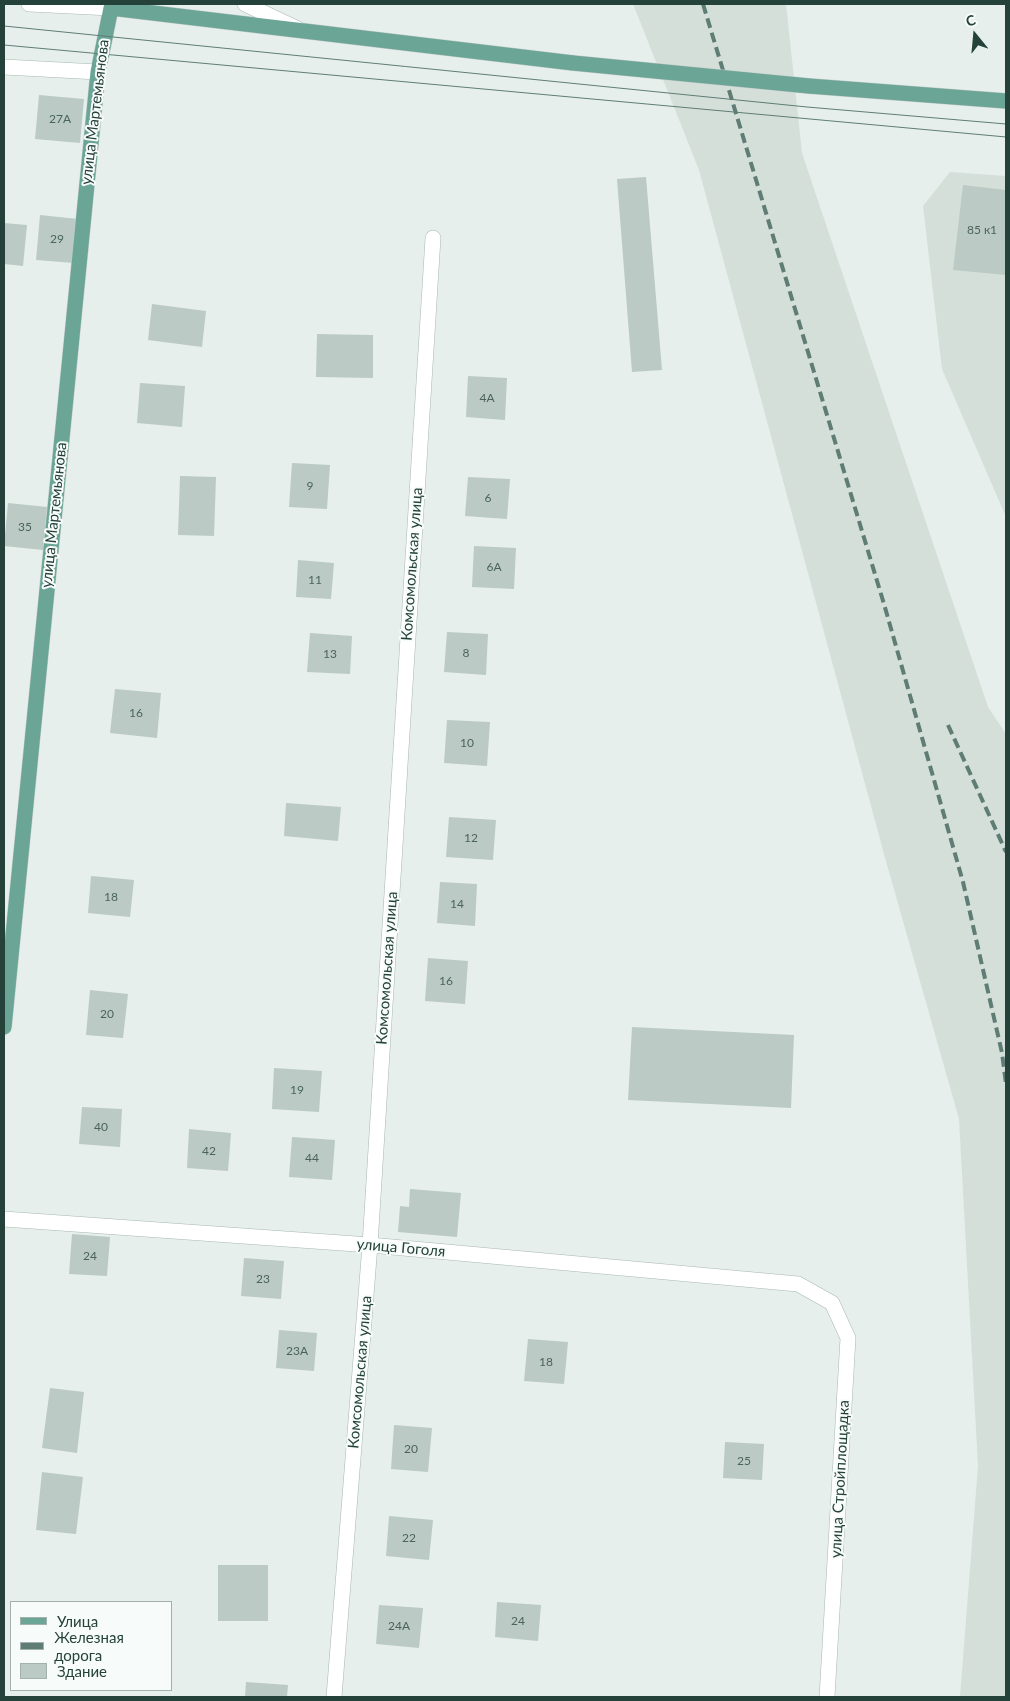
<!DOCTYPE html>
<meta charset="utf-8">
<style>
body{margin:0}
#map{position:relative;width:1010px;height:1701px;overflow:hidden;background:#e6efeb;font-family:Lato,sans-serif}
canvas{display:block}
.frame{position:absolute;inset:0;border:5px solid #24423a;pointer-events:none}
.legend{position:absolute;left:10px;top:1601px;width:162px;height:90px;box-sizing:border-box;background:#f7fbf9;border:1px solid #a3b1ad;margin:0;padding:6px 9px;list-style:none;font-size:15px;color:#24423a}
.legend li{display:flex;align-items:center;gap:10px;height:25px}
.legend b{width:25px;border:1px solid #a3b1ad}
.north{position:absolute;left:950px;top:10px;width:50px;height:50px;-webkit-text-stroke:4px #f7fbf9;paint-order:stroke;rotate:343deg;font-size:14px;font-weight:700;line-height:20px;text-align:center;color:#24423a}
.north::after{content:'';display:block;margin:auto;width:18px;height:22px;background:#24423a;clip-path:polygon(50% 0,100% 100%,50% 72%,0 100%)}
</style>
<div id="map">
<canvas width="1010" height="1701"></canvas>
<div class="frame"></div>
<ul class="legend">
<li><b style="height:6px;background:#6aa596"></b>Улица</li>
<li><b style="height:6px;background:#5f7d75"></b>Железная дорога</li>
<li><b style="height:14px;background:#bbcac4"></b>Здание</li>
</ul>
<div class="north">С</div>
</div>
<script>
const g = document.querySelector('canvas').getContext('2d');
g.lineJoin = 'round';
function paint(path, color) {
  g.fillStyle = color;
  g.fill(path, 'evenodd');
}
function trace(path, color, width, dash) {
  g.strokeStyle = color;
  g.lineWidth = width;
  g.lineCap = dash ? 'butt' : 'round';
  g.setLineDash(dash || []);
  g.stroke(path);
}
function write(font, color, halo, rows, align = 'center') {
  g.font = font + ' Lato,sans-serif';
  g.lineWidth = 4;
  g.setLineDash([]);
  g.textBaseline = 'middle';
  g.strokeStyle = halo;
  g.fillStyle = color;
  for (const [text, x, y, turn = 0] of rows) {
    g.save();
    g.translate(x, y);
    g.rotate((+turn || 0) * Math.PI / 180);
    g.textAlign = isNaN(turn) ? turn : align;
    if (halo) g.strokeText(text, 0, 0);
    g.fillText(text, 0, 0);
    g.restore();
  }
}
paint(new Path2D(`
 M633 4H786L802 153 988 707 1006 734V1697H960L978 1466 959 1119 884 854 699 170Z
 M950 172 1006 176V517L942 369 923 206Z`), '#d4dfda');
paint(new Path2D(`
 M39 95 84 99 80 143 35 139Z
 M646 177 662 370 632 372 617 179Z
 M963 185 1006 190V275L953 270Z
 M40 215 78 219 74 263 36 260Z
 M4 223 27 225 23 266 4 264Z
 M152 304 206 311 202 347 148 340Z
 M317 334 373 335V378L316 377Z
 M468 376 507 378 505 420 466 417Z
 M140 383 185 386 182 427 137 423Z
 M292 463 330 465 327 509 289 507Z
 M180 476 216 477 214 536 178 535Z
 M468 477 510 479 507 519 465 516Z
 M8 503 47 507 43 550 4 546Z
 M474 546 516 548 514 589 472 587Z
 M298 560 334 563 331 599 296 597Z
 M447 632 488 634 486 675 444 672Z
 M310 633 352 636 350 674 307 672Z
 M115 689 161 693 157 738 110 733Z
 M447 720 490 722 487 766 444 763Z
 M286 803 341 807 338 841 284 836Z
 M449 817 496 820 493 860 446 857Z
 M91 876 134 880 130 917 88 913Z
 M440 882 477 884 475 926 437 923Z
 M428 958 468 961 465 1004 425 1001Z
 M90 990 128 994 123 1038 86 1035Z
 M632 1027 794 1035 791 1108 628 1100Z
 M274 1068 322 1071 319 1112 272 1109Z
 M82 1107 122 1109 120 1147 79 1144Z
 M189 1129 231 1133 228 1171 187 1168Z
 M292 1137 335 1140 332 1180 289 1177Z
 M410 1189 461 1193 457 1237 398 1232 400 1206 409 1207Z
 M72 1234 110 1237 107 1276 69 1274Z
 M244 1258 284 1261 281 1299 241 1296Z
 M279 1330 317 1333 314 1371 276 1368Z
 M528 1339 568 1342 564 1384 524 1381Z
 M50 1388 84 1392 77 1453 42 1448Z
 M394 1425 432 1428 428 1472 391 1469Z
 M725 1442 764 1444 762 1480 723 1478Z
 M42 1472 83 1477 76 1534 36 1530Z
 M389 1516 433 1520 429 1560 386 1556Z
 M218 1565H268V1621H218Z
 M497 1602 541 1605 538 1641 495 1637Z
 M379 1605 423 1608 419 1648 376 1644Z
 M246 1682 288 1685 287 1697H245Z`), '#bbcac4');
const minor = new Path2D(`
 M29 4 111 8V4
 M245 4 298 29
 M4 67 98 72
 M4 1219 370 1245 798 1284 832 1303 848 1338 827 1697
 M334 1697 370 1245 433 238`);
const major = new Path2D(`
 M809 86 1006 101
 M4 1027 98 72 111 8 573 63`);
trace(minor, '#a8b8b2', 16);
trace(major, '#c2cac8', 16);
trace(minor, '#fff', 15);
trace(major, '#6aa596', 15);
trace(new Path2D(`
 M4 26 807 107 1006 124
 M4 45 1006 137`), '#5f7d75', 1);
trace(new Path2D(`
 M703 4 884 604 963 882 1002 1053 1006 1084
 M948 725 1006 852`), '#5f7d75', 4, [10, 5]);
const majorBridge = new Path2D(`
 M573 63 809 86`);
trace(majorBridge, '#c2cac8', 16, []);
trace(majorBridge, '#6aa596', 15);
write('12px', '#4a645c', null, [
 ["27А",60,119],
 ["85 к1",982,230],
 ["29",57,239],
 ["4А",487,398],
 ["9",310,486],
 ["6",488,498],
 ["35",25,527],
 ["6А",494,567],
 ["11",315,580],
 ["8",466,653],
 ["13",330,654],
 ["16",136,713],
 ["10",467,743],
 ["12",471,838],
 ["18",111,897],
 ["14",457,904],
 ["16",446,981],
 ["20",107,1014],
 ["19",297,1090],
 ["40",101,1127],
 ["42",209,1151],
 ["44",312,1158],
 ["24",90,1256],
 ["23",263,1279],
 ["23А",297,1351],
 ["18",546,1362],
 ["20",411,1449],
 ["25",744,1461],
 ["22",409,1538],
 ["24",518,1621],
 ["24А",399,1626]
]);
write('15px', '#24423a', '#f7fbf9', [
 ["улица Мартемьянова",95,112,-83],
 ["улица Мартемьянова",54,515,-84],
 ["Комсомольская улица",412,564,-86],
 ["Комсомольская улица",387,968,-86],
 ["улица Гоголя",401,1248,5],
 ["Комсомольская улица",360,1372,-85],
 ["улица Стройплощадка",840,1479,-87]
]);
</script>
